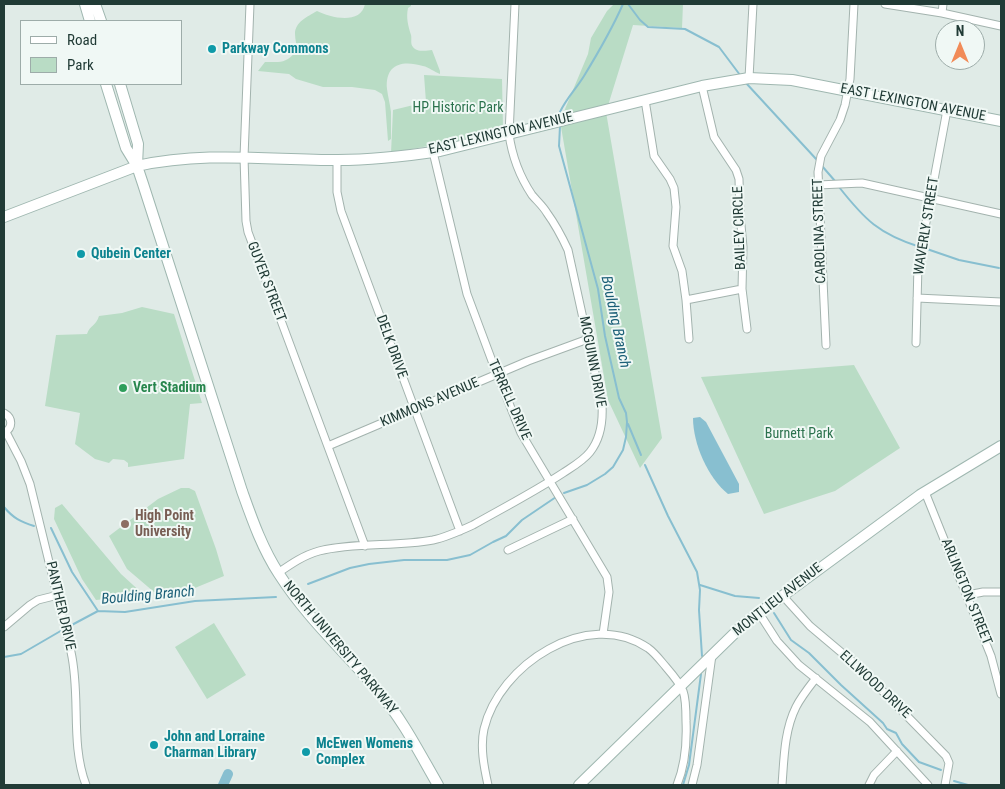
<!DOCTYPE html>
<style>
body{margin:0}
#map{position:relative;width:1005px;height:789px;overflow:hidden;background:#e0ebe7;font-family:"Roboto Condensed",sans-serif}
canvas{display:block}
.frame{position:absolute;inset:0;border:5px solid #213b36;pointer-events:none}
.legend{position:absolute;left:20px;top:20px;width:162px;height:65px;box-sizing:border-box;background:#f0f8f5;border:1px solid #9daca9;margin:0;padding:6px 9px;list-style:none;font-size:15px;color:#213b36}
.legend li{display:flex;align-items:center;gap:10px;height:25px}
.legend b{width:25px;border:1px solid #9daca9}
.north{position:absolute;left:935px;top:20px;width:50px;height:50px;box-sizing:border-box;background:#f0f8f5;border:1px solid #9daca9;border-radius:50%;rotate:0deg;font-size:14px;font-weight:700;line-height:20px;text-align:center;color:#213b36}
.north::after{content:'';display:block;margin:auto;width:18px;height:22px;background:#f18b58;clip-path:polygon(50% 0,100% 100%,50% 72%,0 100%)}
</style>
<div id="map">
<canvas width="1005" height="789"></canvas>
<div class="frame"></div>
<ul class="legend">
<li><b style="height:6px;background:#fff"></b>Road</li>
<li><b style="height:14px;background:#b9dcc5"></b>Park</li>
</ul>
<div class="north">N</div>
</div>
<script>
const g = document.querySelector('canvas').getContext('2d');
g.lineJoin = 'round';
function paint(path, color) {
  g.fillStyle = color;
  g.fill(path, 'evenodd');
}
function trace(path, color, width, dash) {
  g.strokeStyle = color;
  g.lineWidth = width;
  g.lineCap = dash ? 'butt' : 'round';
  g.setLineDash(dash || []);
  g.stroke(path);
}
function write(font, color, halo, rows, align = 'center') {
  g.font = font + ' "Roboto Condensed",sans-serif';
  g.lineWidth = 4;
  g.setLineDash([]);
  g.textBaseline = 'middle';
  g.strokeStyle = halo;
  g.fillStyle = color;
  for (const [text, x, y, turn = 0] of rows) {
    g.save();
    g.translate(x, y);
    g.rotate((+turn || 0) * Math.PI / 180);
    g.textAlign = isNaN(turn) ? turn : align;
    if (halo) g.strokeText(text, 0, 0);
    g.fillText(text, 0, 0);
    g.restore();
  }
}
paint(new Path2D(`
 M365 4H411V6L408 8C406 18 408 25 411 35 412 39 410 44 413 47 416 52 426 51 432 50L440 71V74C434 72 429 67 423 66 402 60 385 64 387 89 388 97 390 104 391 112 391 121 391 130 391 139L388 141 385 102 382 94 375 90 352 87H323L296 79 289 74 258 71 265 62C282 62 284 64 297 51 297 45 295 40 295 34 295 22 307 17 317 11 331 18 361 25 365 4Z
 M614 4H683L682 28 633 25 606 112 662 438 640 468 608 400 560 121 588 54 591 38 607 11Z
 M424 75 502 79 503 128 465 139 391 153 393 110 426 102Z
 M142 307 174 314 202 403 190 404 184 459 128 467V463L124 460 113 459 109 463 95 459 75 444 80 413 45 406 56 335 87 334C90 325 96 326 99 316L122 313Z
 M854 365 900 448 835 491 764 514 701 377Z
 M181 488H189L195 491 216 549 224 576 190 590 154 592 127 569 109 536 158 499Z
 M62 504 121 574 144 595 96 600 82 579 54 519 55 508Z
 M214 623 246 675 207 699 175 647Z`), '#b9dcc5');
paint(new Path2D(`
 M700 417 706 422 739 484V492L728 494C708 478 693 444 693 418Z`), '#88bfd0');
trace(new Path2D(`
 M628 4 640 20 648 27 685 29 719 47 740 75
 M746 83 817 160
 M560 112C566 99 576 89 584 76 598 53 612 29 623 4
 M560 126 559 146 598 289 605 336 619 398 626 413 627 422 626 437 623 450 613 467 605 474 587 485 564 493
 M822 166 835 181
 M839 187C865 220 879 234 920 247
 M924 248 959 260 999 268
 M628 424 641 455
 M645 465 668 516 697 572 700 590 699 610 702 656
 M4 507C13 518 21 522 34 526
 M51 528 72 572 98 611
 M308 584 350 568 369 564 404 560H447L470 555 493 542 506 536 522 520 556 497
 M700 585 735 596 759 598
 M774 613 791 640 809 653 841 685 883 723 887 729 896 733 902 744 919 762 941 770
 M68 627 98 611 125 612 195 601 276 597
 M4 657 21 654 64 629
 M954 781 968 785
 M683 785 689 765 701 674`), '#88bfd0', 2);
trace(new Path2D(`
 M223 785 228 774`), '#88bfd0', 10);
const street = new Path2D(`
 M250 4 244 157 246 221 248 232 365 546
 M885 4 942 13 1001 26
 M942 13 943 4
 M749 78 753 4
 M645 100 654 156 670 179 674 188 676 207 673 246 682 271 686 300 742 289 743 247 740 214 739 179 736 170 714 137 702 86
 M433 152 467 294 492 361 521 433 607 577 609 592 603 634
 M337 160V192L341 211 460 531
 M818 185 862 183 1001 214
 M742 289 747 329
 M917 298 1001 302
 M686 300 689 339
 M916 343 918 265 947 110
 M826 345 818 172 821 156 840 120 845 105 850 79 854 4
 M4 413C13 418 13 428 4 433
 M6 432 21 461 30 484 71 652C81 696 70 743 86 785
 M328 446 528 361 588 339
 M925 492 991 656 1001 694
 M508 550 573 519
 M278 573C291 564 304 555 319 551 356 542 396 547 433 540 447 537 460 531 473 525 503 508 534 492 563 473 572 467 583 461 590 452 601 438 603 422 602 405L568 250C562 237 555 224 547 213 543 206 537 201 532 195 520 177 512 156 509 134L515 4
 M782 595 810 626 861 669 946 756 949 763 945 785
 M968 595 983 592H1001
 M759 613 777 641 799 665 870 722 928 785
 M4 627 30 605 38 600 58 595
 M488 785C484 767 480 747 484 729 499 665 587 607 648 648 655 653 660 660 666 667 685 689 686 692 686 721 687 743 685 765 677 785
 M692 785 697 765 712 655
 M782 785C784 760 784 731 796 707 801 697 809 687 816 678
 M869 785 874 775 897 751`);
const secondary = new Path2D(`
 M85 4 90 21
 M95 4 101 21
 M106 84 126 148 137 166 143 184 242 491C252 519 262 548 279 574 307 618 346 653 379 692 403 720 420 754 438 785
 M120 84 138 144 137 165
 M4 217 137 166C205 151 269 160 338 160 372 160 406 156 440 151L702 86 749 78 792 80 1001 121
 M579 785 743 625 920 495 1001 446`);
trace(street, '#a3b3ae', 9);
trace(secondary, '#9fb7b0', 12);
trace(street, '#fff', 7);
trace(secondary, '#fff', 10);
for (const [x, y, r, color] of [
 [212,49,5,"#0f9aa8"],
 [81,254,5,"#0f9aa8"],
 [123,388,5,"#2e9e5b"],
 [125,524,5,"#8d6e63"],
 [154,745,5,"#0f9aa8"],
 [306,752,5,"#0f9aa8"]
]) {
  const dot = new Path2D();
  dot.arc(x, y, r, 0, 2 * Math.PI);
  g.fillStyle = color;
  g.fill(dot);
  trace(dot, '#f0f8f5', 2);
}
write('bold 14px', '#0d838f', '#f0f8f5', [
 ["Parkway Commons",222,49],
 ["Qubein Center",91,254],
 ["John and Lorraine",164,737],
 ["Charman Library",164,753],
 ["McEwen Womens",316,744],
 ["Complex",316,760]
], 'left');
write('14px', '#213b36', '#f0f8f5', [
 ["EAST LEXINGTON AVENUE",913,103,11],
 ["EAST LEXINGTON AVENUE",501,134,-13],
 ["WAVERLY STREET",927,226,-81],
 ["BAILEY CIRCLE",740,228,-92],
 ["CAROLINA STREET",820,231,-92],
 ["GUYER STREET",266,282,69],
 ["DELK DRIVE",391,347,70],
 ["MCGUINN DRIVE",592,362,79],
 ["TERRELL DRIVE",509,400,66],
 ["KIMMONS AVENUE",430,403,-23],
 ["ARLINGTON STREET",966,592,68],
 ["MONTLIEU AVENUE",778,600,-38],
 ["PANTHER DRIVE",60,606,77],
 ["NORTH UNIVERSITY PARKWAY",340,648,50],
 ["ELLWOOD DRIVE",875,685,43]
]);
write('14px', '#2b724d', '#f0f8f5', [
 ["HP Historic Park",458,108],
 ["Burnett Park",799,434]
]);
write('bold 14px', '#27864d', '#f0f8f5', [
 ["Vert Stadium",133,388]
], 'left');
write('bold 14px', '#785e54', '#f0f8f5', [
 ["High Point",135,516],
 ["University",135,532]
], 'left');
write('italic 15px', '#1b5f77', '#f0f8f5', [
 ["Boulding Branch",615,322,78],
 ["Boulding Branch",148,596,-5]
]);
</script>
